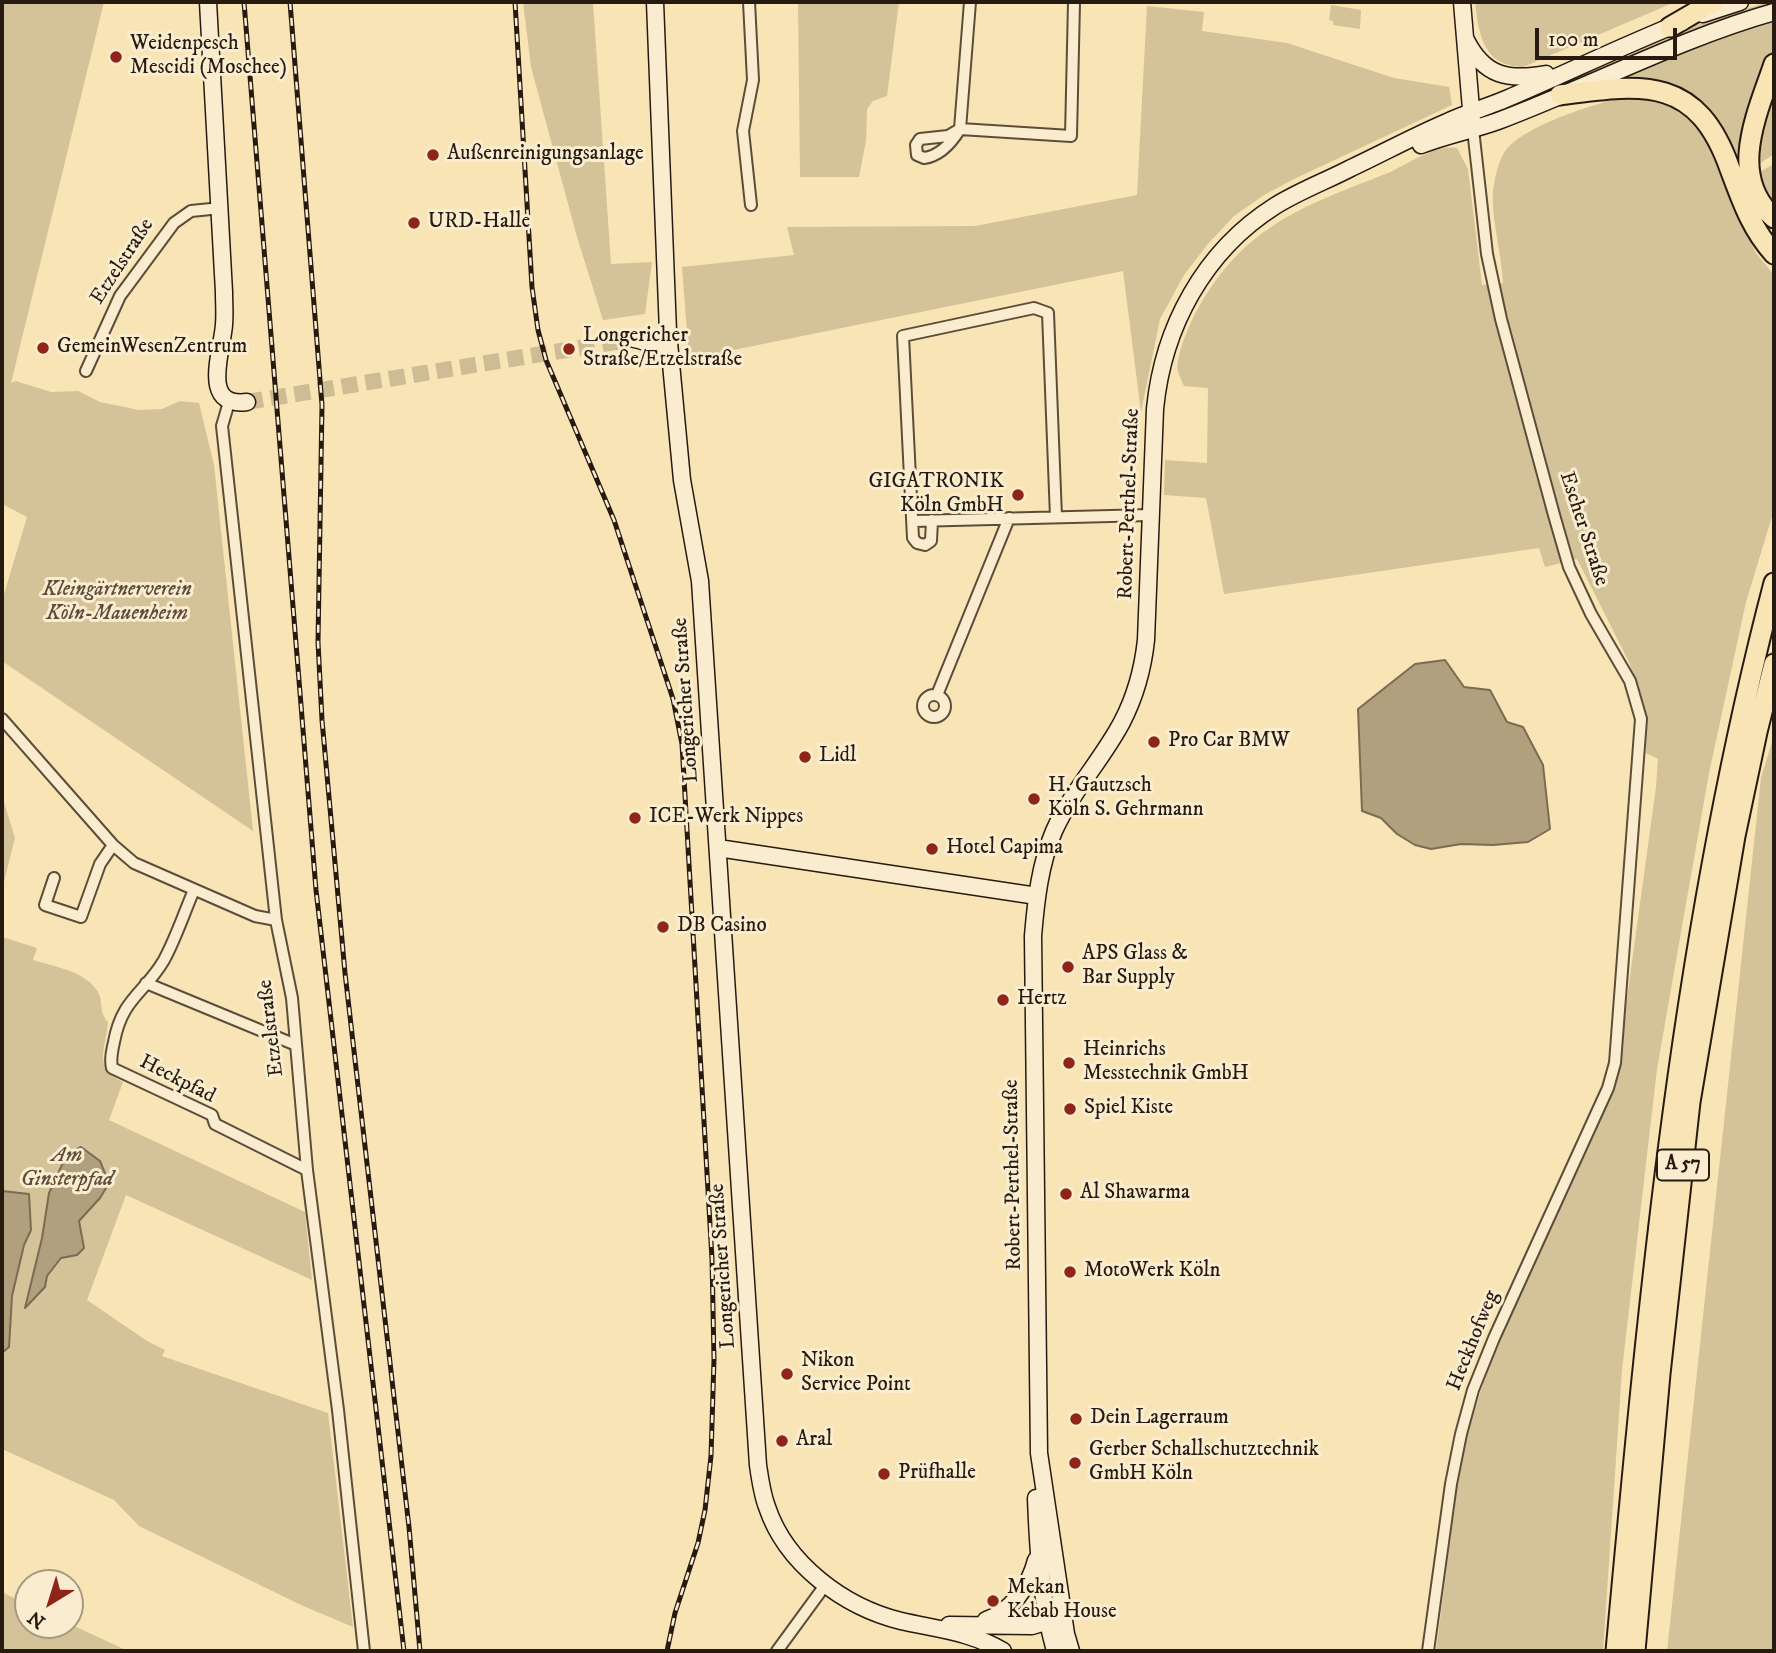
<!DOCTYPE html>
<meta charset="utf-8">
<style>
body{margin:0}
#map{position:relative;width:1776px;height:1653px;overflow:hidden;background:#f8e4b5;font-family:"IM FELL DW Pica",serif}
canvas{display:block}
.frame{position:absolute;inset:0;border:4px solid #271b11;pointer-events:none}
.north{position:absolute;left:14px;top:1569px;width:70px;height:70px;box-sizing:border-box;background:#faedcf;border:2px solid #a69983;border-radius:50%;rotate:218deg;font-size:19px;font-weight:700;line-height:28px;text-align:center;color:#271b11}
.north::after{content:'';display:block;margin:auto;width:24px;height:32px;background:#8f2418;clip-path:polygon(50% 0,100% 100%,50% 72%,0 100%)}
.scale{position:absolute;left:1535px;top:28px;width:142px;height:32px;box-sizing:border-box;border:4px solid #271b11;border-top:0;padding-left:9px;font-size:21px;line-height:24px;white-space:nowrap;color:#271b11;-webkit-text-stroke:5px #faedcf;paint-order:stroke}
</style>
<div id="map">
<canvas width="1776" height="1653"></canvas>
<div class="frame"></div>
<div class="north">N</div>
<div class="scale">100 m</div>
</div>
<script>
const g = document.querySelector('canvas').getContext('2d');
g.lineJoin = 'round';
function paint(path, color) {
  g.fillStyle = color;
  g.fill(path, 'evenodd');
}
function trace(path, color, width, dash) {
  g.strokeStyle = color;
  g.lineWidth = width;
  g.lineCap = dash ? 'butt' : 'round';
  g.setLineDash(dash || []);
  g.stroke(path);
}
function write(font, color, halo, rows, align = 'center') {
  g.font = font + ' "IM FELL DW Pica",serif';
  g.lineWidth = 6;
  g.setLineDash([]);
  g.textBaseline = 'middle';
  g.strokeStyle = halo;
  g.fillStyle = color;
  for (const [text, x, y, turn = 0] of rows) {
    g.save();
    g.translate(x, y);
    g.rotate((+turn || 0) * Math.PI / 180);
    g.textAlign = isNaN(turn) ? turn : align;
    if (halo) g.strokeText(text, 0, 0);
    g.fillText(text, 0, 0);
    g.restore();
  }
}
paint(new Path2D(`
 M2 2H104L11 383 16 381 51 392 78 391 100 402 139 410 162 409 180 401 199 403 214 465 253 831 2 661V601L27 517 2 504Z
 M523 2H593L611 264 652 262 645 314 603 320 577 237 531 67Z
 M809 2H899L887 96 873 101 867 109 866 141 859 177H800L798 3Z
 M1475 2H1675L1523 67C1483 66 1479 35 1475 2Z
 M1767 2H1774V5L1503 112 1502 108 1697 25Z
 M1331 5 1361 10 1360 29 1333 25V21L1329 20Z
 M1147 6 1204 12 1202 31 1287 43 1394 78 1449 87 1452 105 1294 179 1264 195 1234 216 1207 245 1184 275 1160 319 1141 412 1123 271 689 359 682 267 794 255 787 227 975 226 1137 195Z
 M1774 21V52L1765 76 1744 169H1736L1709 117 1613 82 1717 39Z
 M1774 80V154L1756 166 1753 155Z
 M1640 93 1682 108 1714 143 1731 201 1756 253 1774 275V510L1746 602 1709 773 1657 1069 1622 1370 1603 1651H1436L1457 1487 1467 1437 1480 1393 1499 1341 1612 1090 1618 1064 1656 787 1658 759 1646 753 1644 707 1629 662 1577 559 1545 567 1539 548 1224 594 1206 498 1164 495 1165 460 1207 463 1208 388 1184 386C1182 381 1179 376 1178 371 1175 359 1187 331 1192 320 1239 228 1298 208 1388 173 1409 164 1434 144 1457 148L1468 169 1482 285 1503 283C1502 254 1491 219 1493 191 1495 177 1498 161 1506 150 1527 123 1607 100 1640 93Z
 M1774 164V212L1754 175Z
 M1774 735V1651H1667L1761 778Z
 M2 796 15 838 2 890Z
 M2 937 37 948 33 960C55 967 86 971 98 992 104 1003 98 1011 108 1022 106 1049 92 1067 123 1082L109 1120 305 1212 312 1280 126 1195 87 1300 147 1341 165 1350 162 1356 328 1413 353 1627 301 1605 139 1526 114 1500 2 1449 4 1431 2 1430Z
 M2 1592 28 1605V1625L70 1624 128 1651H2Z`), '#d4c299');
const water = new Path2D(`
 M1445 660 1464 687 1490 690 1507 722 1523 727 1543 765 1550 829 1528 842 1493 845 1461 844 1431 849 1415 845 1397 834 1381 818 1362 811 1358 709 1415 664Z
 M81 1147 100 1161 109 1183 100 1198 79 1221 84 1248 77 1255 61 1258 47 1276 45 1287 25 1308 42 1238 49 1193 67 1154Z
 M2 1191 29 1194 31 1230 24 1245 12 1296 9 1347 2 1353Z`);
paint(water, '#b1a07d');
trace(water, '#7a6b52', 2);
trace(new Path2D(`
 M247 402 634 339`), '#cebc94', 16, [16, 8]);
const street = new Path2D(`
 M749 2 753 80 743 131 751 205
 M970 2 960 129 1071 136 1074 3
 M960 129C952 142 940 156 924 158L917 155 916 145 920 139 948 136Z
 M86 371 120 296 174 223 191 211 221 208
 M229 402 222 426 276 920 292 998 307 1170 338 1410 364 1651
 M932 520 931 541 925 545 917 543 913 538 903 336 1034 308 1048 313 1056 517
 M914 521 1150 515
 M937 695 1009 518
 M923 706a11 11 0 1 1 22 0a11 11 0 1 1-22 0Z
 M2 719 113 845 134 863 255 916 276 920
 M54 878 45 905 81 917 100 864 113 845
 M194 890C184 913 176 938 164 960 145 993 122 998 114 1042 112 1051 110 1059 112 1068L212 1115 215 1124 307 1170
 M146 983 296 1045
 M777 1651 826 1584
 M1428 1651 1451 1484 1461 1434 1473 1390 1494 1338 1608 1088 1615 1063 1641 719 1630 681 1591 614 1569 567 1554 515 1501 319 1487 254 1473 129`);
const secondary = new Path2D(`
 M208 2 224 292C224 303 225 314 224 325 222 352 200 408 247 402
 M655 2 668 332 682 480 700 581 758 1465C760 1479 762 1494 767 1507 786 1564 844 1607 901 1621 936 1629 971 1632 1003 1651
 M1462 2 1472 121
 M1703 14 1740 2
 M1466 40C1484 76 1508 81 1546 74
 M1421 145C1447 135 1473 130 1498 121 1591 86 1679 39 1774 12
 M634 339C651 342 660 350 671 363
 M718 848 1037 896
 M1036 1498C1038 1550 1041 1601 1055 1651
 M986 1620C1011 1612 1030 1585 1036 1560
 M949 1625 1032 1626 1042 1623 1051 1612
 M1071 1651 1066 1634 1039 1453 1033 936C1036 900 1040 864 1054 831 1072 791 1102 760 1122 722 1135 697 1143 668 1146 640L1155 409C1163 327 1204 251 1275 206 1299 191 1326 181 1351 168 1383 153 1414 136 1447 122 1466 113 1487 107 1506 99 1565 74 1622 46 1682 22`);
const highway = new Path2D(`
 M1670 27 1713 2
 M1774 64C1757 114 1727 176 1774 218
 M1560 95C1643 84 1697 75 1730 169 1742 201 1751 228 1774 254
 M1616 1651C1649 1293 1682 933 1774 583
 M1635 1651 1660 1374 1690 1102 1735 836 1757 732 1774 664`);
trace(street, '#5b4d3a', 14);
trace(secondary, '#271b11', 19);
trace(highway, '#271b11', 23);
trace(street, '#faedcf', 10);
trace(secondary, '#faedcf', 16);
trace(highway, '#f8e4b5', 19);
const rail = new Path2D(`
 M244 2 316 890 404 1651
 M290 2 322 405 318 642 322 720 345 973 409 1527 420 1651
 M515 2 532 287 538 330 546 360 614 520 673 699 682 744 712 1259 714 1359 711 1456 705 1510 698 1543 675 1613 667 1651`);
trace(rail, '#271b11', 5);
trace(rail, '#faedcf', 2.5, [8]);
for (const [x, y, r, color] of [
 [116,57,7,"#8f2418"],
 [433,155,7,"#8f2418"],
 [414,223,7,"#8f2418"],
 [43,348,7,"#8f2418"],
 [569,349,7,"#8f2418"],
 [1018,495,7,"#8f2418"],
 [1154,742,7,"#8f2418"],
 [805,757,7,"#8f2418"],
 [1034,799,7,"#8f2418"],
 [635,818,7,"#8f2418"],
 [932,849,7,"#8f2418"],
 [663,927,7,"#8f2418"],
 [1068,967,7,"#8f2418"],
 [1003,1000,7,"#8f2418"],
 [1069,1063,7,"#8f2418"],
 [1070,1109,7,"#8f2418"],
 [1066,1194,7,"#8f2418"],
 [1070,1272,7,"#8f2418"],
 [787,1374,7,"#8f2418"],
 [1076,1419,7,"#8f2418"],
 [782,1441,7,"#8f2418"],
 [1075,1463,7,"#8f2418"],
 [884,1474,7,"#8f2418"],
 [993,1601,7,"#8f2418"]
]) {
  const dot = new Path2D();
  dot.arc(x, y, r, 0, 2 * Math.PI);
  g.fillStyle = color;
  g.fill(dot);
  trace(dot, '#faedcf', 2.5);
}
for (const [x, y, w] of [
 [1683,1165,52]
]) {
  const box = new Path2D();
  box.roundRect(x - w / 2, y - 15.5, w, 31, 5);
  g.fillStyle = '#faedcf';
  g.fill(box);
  trace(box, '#271b11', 2);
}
write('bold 19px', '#271b11', null, [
 ["A 57",1683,1165]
]);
write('21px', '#271b11', '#faedcf', [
 ["Weidenpesch",130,45],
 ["Mescidi (Moschee)",130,69],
 ["Außenreinigungsanlage",447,155],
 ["URD-Halle",428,223],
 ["Longericher",583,337],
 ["Straße/Etzelstraße",583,361],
 ["GemeinWesenZentrum",57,348],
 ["GIGATRONIK",1004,483,"right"],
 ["Köln GmbH",1004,507,"right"],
 ["Pro Car BMW",1168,742],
 ["Lidl",819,757],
 ["H. Gautzsch",1048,787],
 ["Köln S. Gehrmann",1048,811],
 ["ICE-Werk Nippes",649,818],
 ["Hotel Capima",946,849],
 ["DB Casino",677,927],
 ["APS Glass &",1082,955],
 ["Bar Supply",1082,979],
 ["Hertz",1017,1000],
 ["Heinrichs",1083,1051],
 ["Messtechnik GmbH",1083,1075],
 ["Spiel Kiste",1084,1109],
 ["Al Shawarma",1080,1194],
 ["MotoWerk Köln",1084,1272],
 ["Nikon",801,1362],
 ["Service Point",801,1386],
 ["Dein Lagerraum",1090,1419],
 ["Aral",796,1441],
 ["Gerber Schallschutztechnik",1089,1451],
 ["GmbH Köln",1089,1475],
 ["Prüfhalle",898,1474],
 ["Mekan",1007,1589],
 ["Kebab House",1007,1613]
], 'left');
write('21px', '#271b11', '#faedcf', [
 ["Etzelstraße",123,262,-57],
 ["Robert-Perthel-Straße",1130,504,-88],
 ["Escher Straße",1583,529,72],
 ["Longericher Straße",687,700,-94],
 ["Etzelstraße",272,1028,-97],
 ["Heckpfad",177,1080,27],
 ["Robert-Perthel-Straße",1014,1175,-91],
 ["Longericher Straße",724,1266,-94],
 ["Heckhofweg",1474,1341,-68]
]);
write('italic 21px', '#5b4d3a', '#faedcf', [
 ["Kleingärtnerverein",117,591],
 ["Köln-Mauenheim",117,615],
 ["Am",67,1157],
 ["Ginsterpfad",67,1181]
]);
</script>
